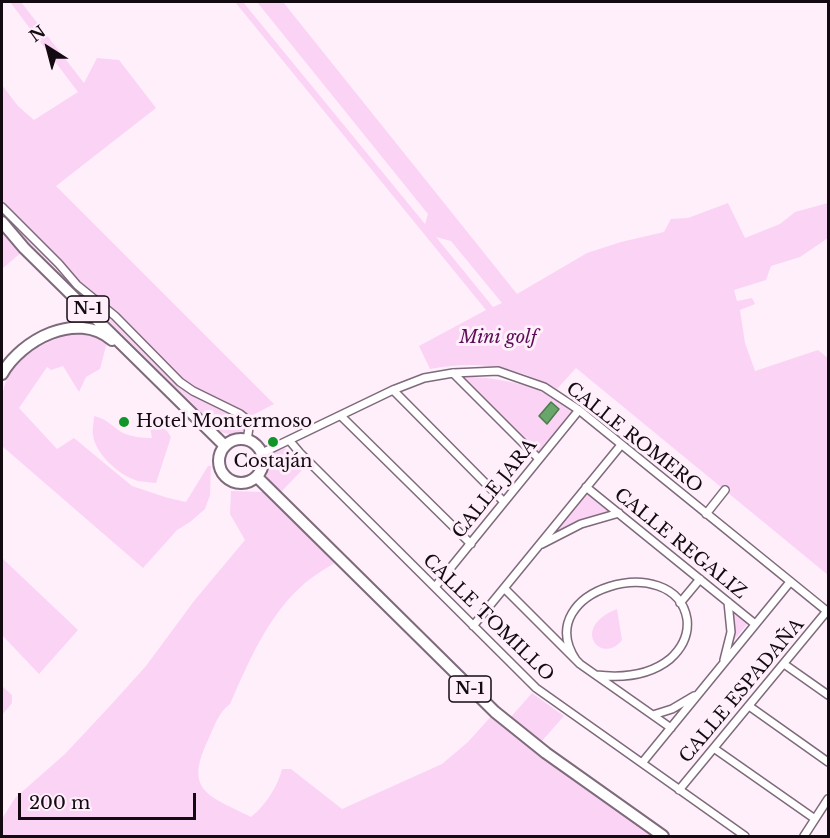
<!DOCTYPE html>
<meta charset="utf-8">
<style>
body{margin:0}
#map{position:relative;width:830px;height:838px;overflow:hidden;background:#feeffb;font-family:"Libre Baskerville",serif}
canvas{display:block}
.frame{position:absolute;inset:0;border:3px solid #130b11;pointer-events:none}
.north{position:absolute;left:18px;top:18px;width:60px;height:60px;-webkit-text-stroke:4px #feeffb;paint-order:stroke;rotate:324deg;font-size:16px;font-weight:700;line-height:24px;text-align:center;color:#130b11}
.north::after{content:'';display:block;margin:auto;width:21px;height:27px;background:#130b11;clip-path:polygon(50% 0,100% 100%,50% 72%,0 100%)}
.scale{position:absolute;left:18px;top:793px;width:178px;height:27px;box-sizing:border-box;border:3px solid #130b11;border-top:0;padding-left:8px;font-size:18px;line-height:21px;white-space:nowrap;color:#130b11;-webkit-text-stroke:4px #feeffb;paint-order:stroke}
</style>
<div id="map">
<canvas width="830" height="838"></canvas>
<div class="frame"></div>
<div class="north">N</div>
<div class="scale">200 m</div>
</div>
<script>
const g = document.querySelector('canvas').getContext('2d');
g.lineJoin = 'round';
function paint(path, color) {
  g.fillStyle = color;
  g.fill(path, 'evenodd');
}
function trace(path, color, width, dash) {
  g.strokeStyle = color;
  g.lineWidth = width;
  g.lineCap = dash ? 'butt' : 'round';
  g.setLineDash(dash || []);
  g.stroke(path);
}
function write(font, color, halo, rows, align = 'center') {
  g.font = font + ' "Libre Baskerville",serif';
  g.lineWidth = 6;
  g.setLineDash([]);
  g.textBaseline = 'middle';
  g.strokeStyle = halo;
  g.fillStyle = color;
  for (const [text, x, y, turn = 0] of rows) {
    g.save();
    g.translate(x, y);
    g.rotate((+turn || 0) * Math.PI / 180);
    g.textAlign = isNaN(turn) ? turn : align;
    if (halo) g.strokeText(text, 0, 0);
    g.fillText(text, 0, 0);
    g.restore();
  }
}
paint(new Path2D(`
 M10 2H21L84 83 97 58 119 60 156 108 56 186 274 404 251 416 247 427 242 434 231 435 221 432 31 244 2 269V85L18 106 34 120 78 92Z
 M235 2H243L425 224 428 214 257 2H283L517 294 587 253 621 242 664 232 671 219 688 218 728 203 745 238 780 224 795 212 828 203V238L800 257 771 266 766 280 734 290 737 301 752 298 755 304 740 310 745 343 755 371 818 350 828 358V575L576 368 557 389C515 366 478 360 430 369L419 346 486 310ZM436 237 451 241 502 303 493 307Z
 M76 333 95 336 107 342 100 369 86 377 79 392 63 366 51 370 47 367 19 408 57 449 74 438 132 486 168 498 186 502 208 466H211L210 495 205 509 190 522 177 530 143 568 2 446C2 431 0 415 2 400 4 360 43 341 76 333Z
 M461 377C495 376 548 386 572 412L537 454Z
 M94 416C109 420 111 426 123 433 132 437 142 438 152 438L150 427H153V422L167 431 171 437 156 483C150 482 143 482 138 481 120 476 95 454 93 435 92 429 94 422 94 416Z
 M285 448 305 467 281 492C263 474 264 479 269 454Z
 M586 490 612 511 611 513 556 533 554 532Z
 M231 491 263 492 340 560C328 567 316 574 305 583 268 615 249 661 230 704 218 713 214 727 208 740 183 792 210 796 251 817 265 806 278 786 282 769H291L342 809 442 764 468 742 495 712 661 836H2V819L15 798 65 754 109 707 146 666 194 601 245 540 230 514Z
 M2 558 78 630 39 674 2 635Z
 M617 609 622 640C602 666 569 628 617 609Z
 M732 610 735 611 749 622 730 645Z
 M2 686 12 695V703L2 715Z
 M532 693 564 716 541 742 510 718Z`), '#fbd3f4');
const water = new Path2D(`
 M551 402 559 409 547 424 539 416Z`);
paint(water, '#68a669');
trace(water, '#4e784f', 1.5);
const minor = new Path2D(`
 M2 207 59 264 77 285 115 316 180 382 193 391 240 414 250 422 247 440
 M453 373 539 459
 M393 390 504 502
 M341 416 471 544
 M289 440 300 453 536 688 745 836
 M262 453 393 390 424 378 453 373 498 371 544 387 579 410 828 612
 M586 487 755 624
 M706 514 725 490
 M542 544 581 524 619 513
 M435 587 579 410
 M504 588 580 664 671 728
 M680 603 700 579
 M473 626 621 445
 M576 660C529 589 675 549 687 619 689 635 681 649 670 659 649 676 621 678 596 675
 M724 660 731 632 728 602
 M784 664 828 695
 M749 706 828 762
 M653 715 672 709 694 696
 M715 749 815 819
 M642 763 790 582
 M679 790 827 611
 M804 836 828 799`);
const highway = new Path2D(`
 M2 222 24 248 225 446
 M2 374C21 340 77 310 112 340
 M219 461a22 22 0 1 1 44 0a22 22 0 1 1-44 0Z
 M257 477 495 712 546 753 663 836`);
trace(minor, '#7e6a7b', 10);
trace(highway, '#7e6a7b', 14);
trace(minor, '#fff', 7);
trace(highway, '#fff', 10);
for (const [x, y, r, color] of [
 [124,422,6,"#129528"],
 [273,442,6,"#129528"]
]) {
  const dot = new Path2D();
  dot.arc(x, y, r, 0, 2 * Math.PI);
  g.fillStyle = color;
  g.fill(dot);
  trace(dot, '#feeffb', 2);
}
for (const [x, y, w] of [
 [88,309,42],
 [470,689,42]
]) {
  const box = new Path2D();
  box.roundRect(x - w / 2, y - 13, w, 26, 4.5);
  g.fillStyle = '#feeffb';
  g.fill(box);
  trace(box, '#130b11', 1.5);
}
write('bold 16px', '#130b11', null, [
 ["N-1",88,309],
 ["N-1",470,689]
]);
write('italic 18px', '#5d0c57', '#feeffb', [
 ["Mini golf",498,338]
]);
write('18px', '#130b11', '#feeffb', [
 ["Hotel Montermoso",136,422],
 ["Costaján",273,462,"center"]
], 'left');
write('18px', '#130b11', '#feeffb', [
 ["CALLE ROMERO",634,438,38],
 ["CALLE JARA",495,489,-51],
 ["CALLE REGALIZ",680,544,39],
 ["CALLE TOMILLO",488,618,44],
 ["CALLE ESPADAÑA",742,691,-50]
]);
</script>
